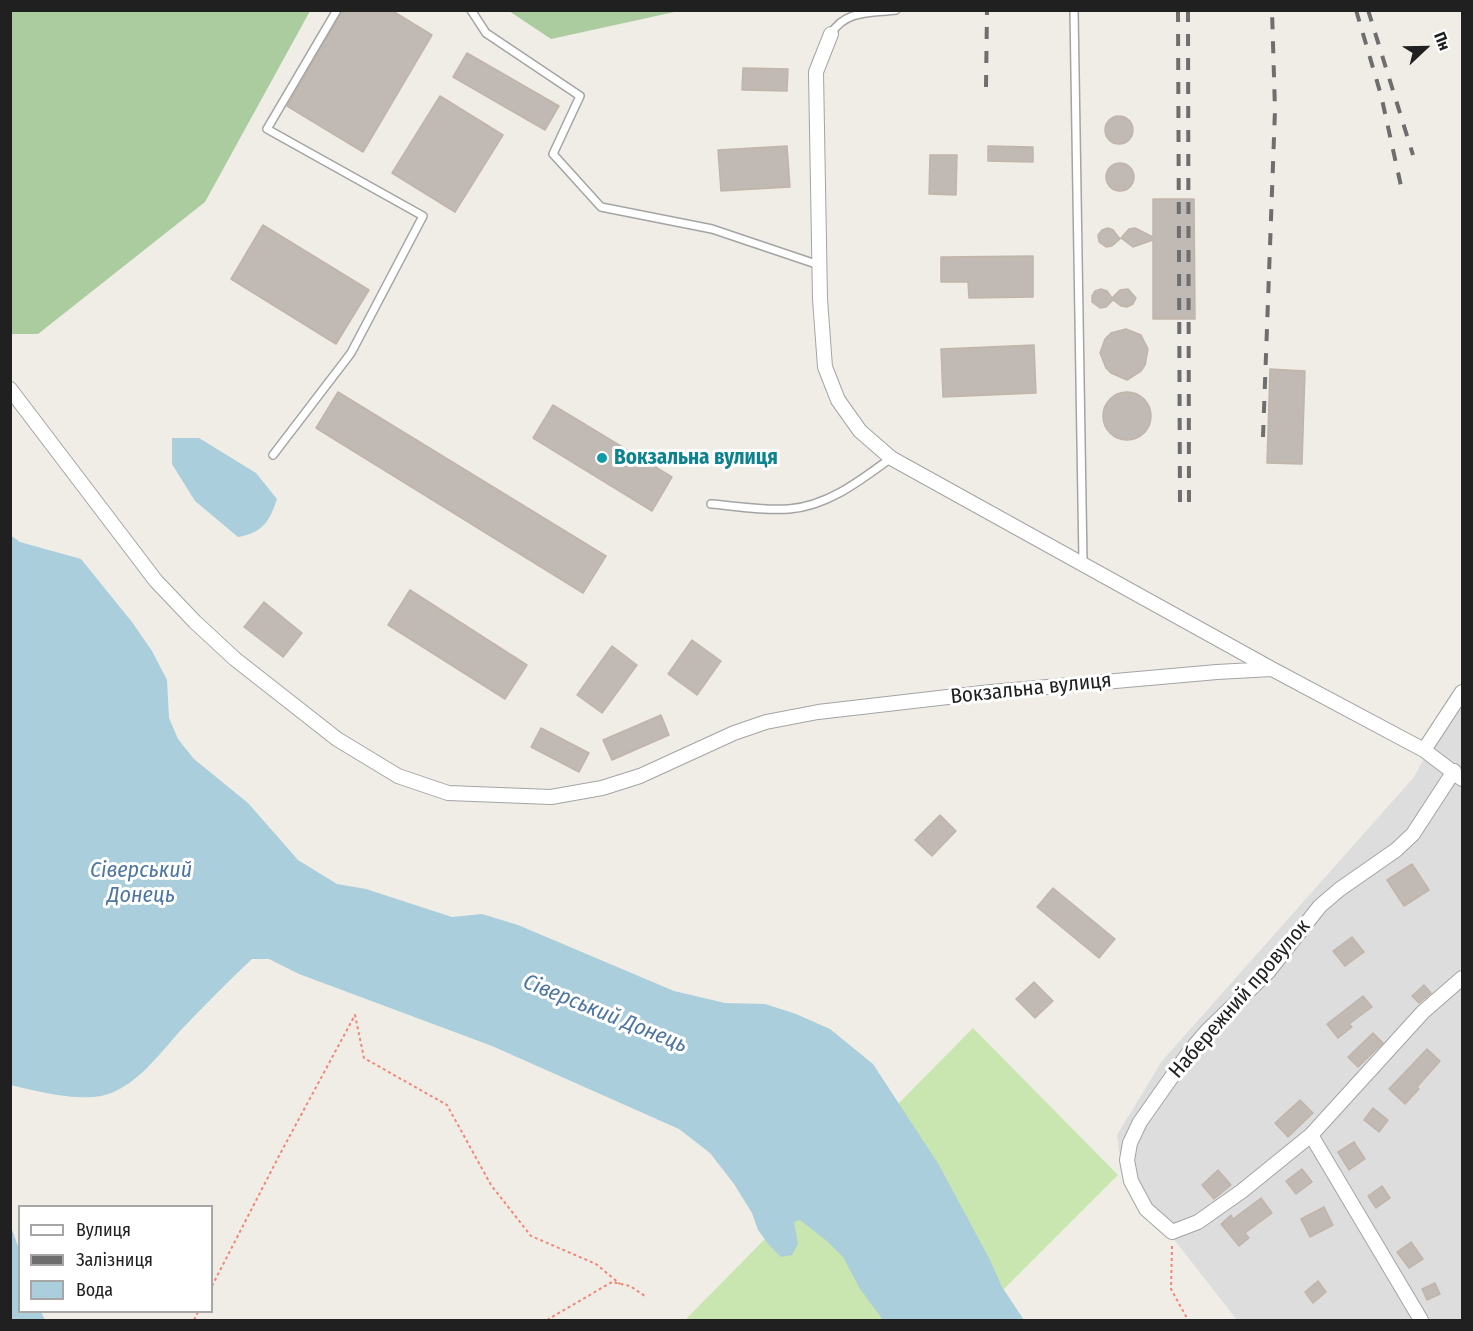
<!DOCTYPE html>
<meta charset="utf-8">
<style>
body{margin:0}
#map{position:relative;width:1473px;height:1331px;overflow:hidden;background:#f0ede7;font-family:"Fira Sans Condensed",sans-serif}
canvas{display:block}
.frame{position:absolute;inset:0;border:12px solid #202020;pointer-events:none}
.legend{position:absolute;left:18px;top:1205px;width:195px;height:108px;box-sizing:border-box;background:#fff;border:2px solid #a6a6a6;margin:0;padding:8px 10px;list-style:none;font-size:18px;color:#202020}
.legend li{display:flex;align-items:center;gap:12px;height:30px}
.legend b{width:30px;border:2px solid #a6a6a6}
.north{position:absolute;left:1395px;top:18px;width:60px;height:60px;-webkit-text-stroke:4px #fff;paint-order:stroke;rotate:68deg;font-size:16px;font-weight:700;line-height:24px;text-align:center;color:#202020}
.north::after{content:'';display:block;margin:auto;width:21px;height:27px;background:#202020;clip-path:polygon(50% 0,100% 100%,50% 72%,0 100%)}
</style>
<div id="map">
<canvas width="1473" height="1331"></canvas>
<div class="frame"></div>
<ul class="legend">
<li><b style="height:8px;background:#fff"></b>Вулиця</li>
<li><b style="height:8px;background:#6e6e6e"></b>Залізниця</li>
<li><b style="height:16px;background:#aacedb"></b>Вода</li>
</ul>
<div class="north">Пн</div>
</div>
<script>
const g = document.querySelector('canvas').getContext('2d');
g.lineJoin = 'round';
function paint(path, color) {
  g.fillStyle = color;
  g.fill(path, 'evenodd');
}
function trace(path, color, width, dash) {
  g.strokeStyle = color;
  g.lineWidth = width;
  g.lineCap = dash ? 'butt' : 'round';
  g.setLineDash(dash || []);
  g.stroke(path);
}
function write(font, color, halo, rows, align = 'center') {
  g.font = font + ' "Fira Sans Condensed",sans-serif';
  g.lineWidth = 6;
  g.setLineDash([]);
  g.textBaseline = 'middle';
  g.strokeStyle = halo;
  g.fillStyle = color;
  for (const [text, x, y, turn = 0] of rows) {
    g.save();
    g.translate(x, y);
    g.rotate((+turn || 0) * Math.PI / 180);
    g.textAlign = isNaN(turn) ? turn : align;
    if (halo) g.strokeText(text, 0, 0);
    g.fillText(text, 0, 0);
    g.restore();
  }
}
paint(new Path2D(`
 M1462 688V1320H1237L1122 1173 1117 1135 1162 1061 1414 777Z`), '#dedddd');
paint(new Path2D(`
 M973 1028 1118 1175 973 1320H685Z`), '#c9e6b0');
paint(new Path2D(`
 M10 11H310L205 202 38 334H11Z
 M509 11H679L551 39Z`), '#aacc9e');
paint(new Path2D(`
 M172 438H199L256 473 277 499C270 520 263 533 238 537L195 501 172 464Z
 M10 535 20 542 81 559 132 622 152 651 167 680 169 718 178 739 194 759 248 803 298 860 337 884 366 889 452 917 482 914 518 925 674 991 725 1003 765 1004 796 1014 830 1029 873 1064 939 1165 990 1260 1002 1287 1024 1320H883L860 1289 843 1257 828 1242 800 1220 794 1222 798 1244 792 1255 781 1257 769 1245 758 1230 752 1213 734 1184 710 1153 679 1129 492 1046 299 974 269 959H252C227 982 204 1006 181 1030 159 1054 135 1089 101 1096 76 1101 35 1091 11 1085Z
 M10 1224 19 1249 20 1312H41L45 1320H11Z`), '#aacedb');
const building = new Path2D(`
 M343 10H391L432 35 363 152 287 106Z
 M467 53 559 106 545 130 453 77Z
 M743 68 788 69 787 91 742 90Z
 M440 96 503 135 455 212 392 173Z
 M1105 130a14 14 0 1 1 28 0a14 14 0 1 1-28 0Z
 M787 146 790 187 721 191 718 150Z
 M988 146 1033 147V162L988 161Z
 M930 155H957L956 195 929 194Z
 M1106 177a14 14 0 1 1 28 0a14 14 0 1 1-28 0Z
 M1153 199H1194L1195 319H1153V240L1133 247 1121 238 1129 229 1135 228 1153 237Z
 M263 225 369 290 336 344 231 279Z
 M1108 228 1113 230 1120 239 1112 246 1106 247 1099 242 1098 235 1102 230Z
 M1033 256V297L969 298 968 282H941V257Z
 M1101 289 1107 291 1112 298 1120 290 1128 289 1136 298 1133 304 1127 307 1121 306 1113 300 1106 307 1100 308 1092 302V296L1095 291Z
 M1126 329 1141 335 1148 349 1145 365 1141 371 1127 380 1111 373 1106 368 1100 353 1105 339 1111 333Z
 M1034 345 1036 393 943 397 941 349Z
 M1270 369 1305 371 1302 464 1267 463Z
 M338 392 606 556 583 593 316 428Z
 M1103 416a24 24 0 1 1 48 0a24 24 0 1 1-48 0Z
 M553 405 672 477 652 511 533 438Z
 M410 590 527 665 505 699 388 625Z
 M264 602 302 633 283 657 244 627Z
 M692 640 721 661 697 695 668 674Z
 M612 646 637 665 602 713 577 695Z
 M661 715 669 735 612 760 603 740Z
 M541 728 589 753 579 772 531 747Z
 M940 815 956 831 932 856 915 840Z
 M1412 864 1429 890 1404 906 1387 880Z
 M1053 888 1115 939 1099 958 1037 907Z
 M1352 937 1364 952 1345 966 1333 951Z
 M1034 982 1053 1001 1035 1018 1016 999Z
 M1424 985 1431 993 1419 1003 1412 996Z
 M1363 996 1372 1007 1349 1024 1352 1027 1338 1038 1327 1024Z
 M1373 1033 1383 1043 1358 1067 1348 1057Z
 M1427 1049 1440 1061 1417 1087 1419 1089 1405 1104 1389 1089Z
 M1300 1100 1313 1113 1288 1137 1275 1123Z
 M1373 1108 1388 1120 1379 1132 1364 1120Z
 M1354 1142 1365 1159 1349 1170 1338 1152Z
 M1302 1169 1312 1182 1296 1194 1286 1181Z
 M1218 1170 1231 1185 1214 1199 1202 1185Z
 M1382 1186 1390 1198 1376 1208 1368 1196Z
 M1261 1198 1272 1213 1245 1233 1249 1238 1239 1246 1221 1224 1231 1215 1233 1219Z
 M1324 1207 1333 1225 1310 1237 1301 1219Z
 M1411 1242 1423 1259 1409 1268 1397 1252Z
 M1318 1281 1326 1292 1313 1303 1305 1292Z
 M1435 1283 1440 1294 1427 1300 1422 1289Z`);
paint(building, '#c0b9b4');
trace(building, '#c1b5aa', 1.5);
const lane = new Path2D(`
 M471 10 486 33 580 96 553 154 601 207 712 229 819 265
 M1074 10 1083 563
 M831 34C845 10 871 13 896 10
 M273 455 351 353 423 216 267 129 337 10
 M711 504C736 506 764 511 789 509 828 506 861 480 891 458`);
const street = new Path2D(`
 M831 34 816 72 820 299 825 367 838 400 860 431 891 458 1272 669 1424 750 1462 779
 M10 389 156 581 195 622 235 659 337 739 398 776 448 793 551 797 602 788 640 776 734 733 766 722 818 712 991 692 1217 672 1272 669
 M1424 750 1462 692
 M1454 771 1413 834 1396 850 1340 889 1320 906 1268 972 1207 1031 1190 1051 1140 1122 1130 1143 1127 1160 1131 1181 1146 1209 1172 1232 1198 1222 1242 1191 1311 1135 1423 1012 1462 978
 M1311 1135 1421 1320`);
trace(lane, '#a4a4a4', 10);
trace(street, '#a4a4a4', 16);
trace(new Path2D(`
 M1172 1246 1171 1289 1188 1320
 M212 1286 280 1154 355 1015 364 1058 447 1105 491 1185 531 1236 596 1264 620 1284
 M194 1320 198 1312
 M547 1320 612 1282 630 1286 645 1296`), '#f18776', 2, [3, 3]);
trace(lane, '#fff', 7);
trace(street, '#fff', 14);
trace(new Path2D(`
 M1178 10 1180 506
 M1188 10 1189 503
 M1356 10 1381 95 1401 186
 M1368 10 1413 155
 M986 87 987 10
 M1263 437 1275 110 1272 10`), '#6e6e6e', 4, [12, 12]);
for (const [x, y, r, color] of [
 [602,458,6,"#0f9aa8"]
]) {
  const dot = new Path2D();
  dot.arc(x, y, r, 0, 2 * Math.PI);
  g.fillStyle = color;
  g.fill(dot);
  trace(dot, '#fff', 2);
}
write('bold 21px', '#0d838f', '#fff', [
 ["Вокзальна вулиця",614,458]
], 'left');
write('21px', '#202020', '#fff', [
 ["Вокзальна вулиця",1031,689,-6],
 ["Набережний провулок",1240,999,-49]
]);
write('italic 22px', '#4e76a2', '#fff', [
 ["Сіверський",141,871],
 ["Донець",141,896],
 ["Сіверський Донець",605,1014,22]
]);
</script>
